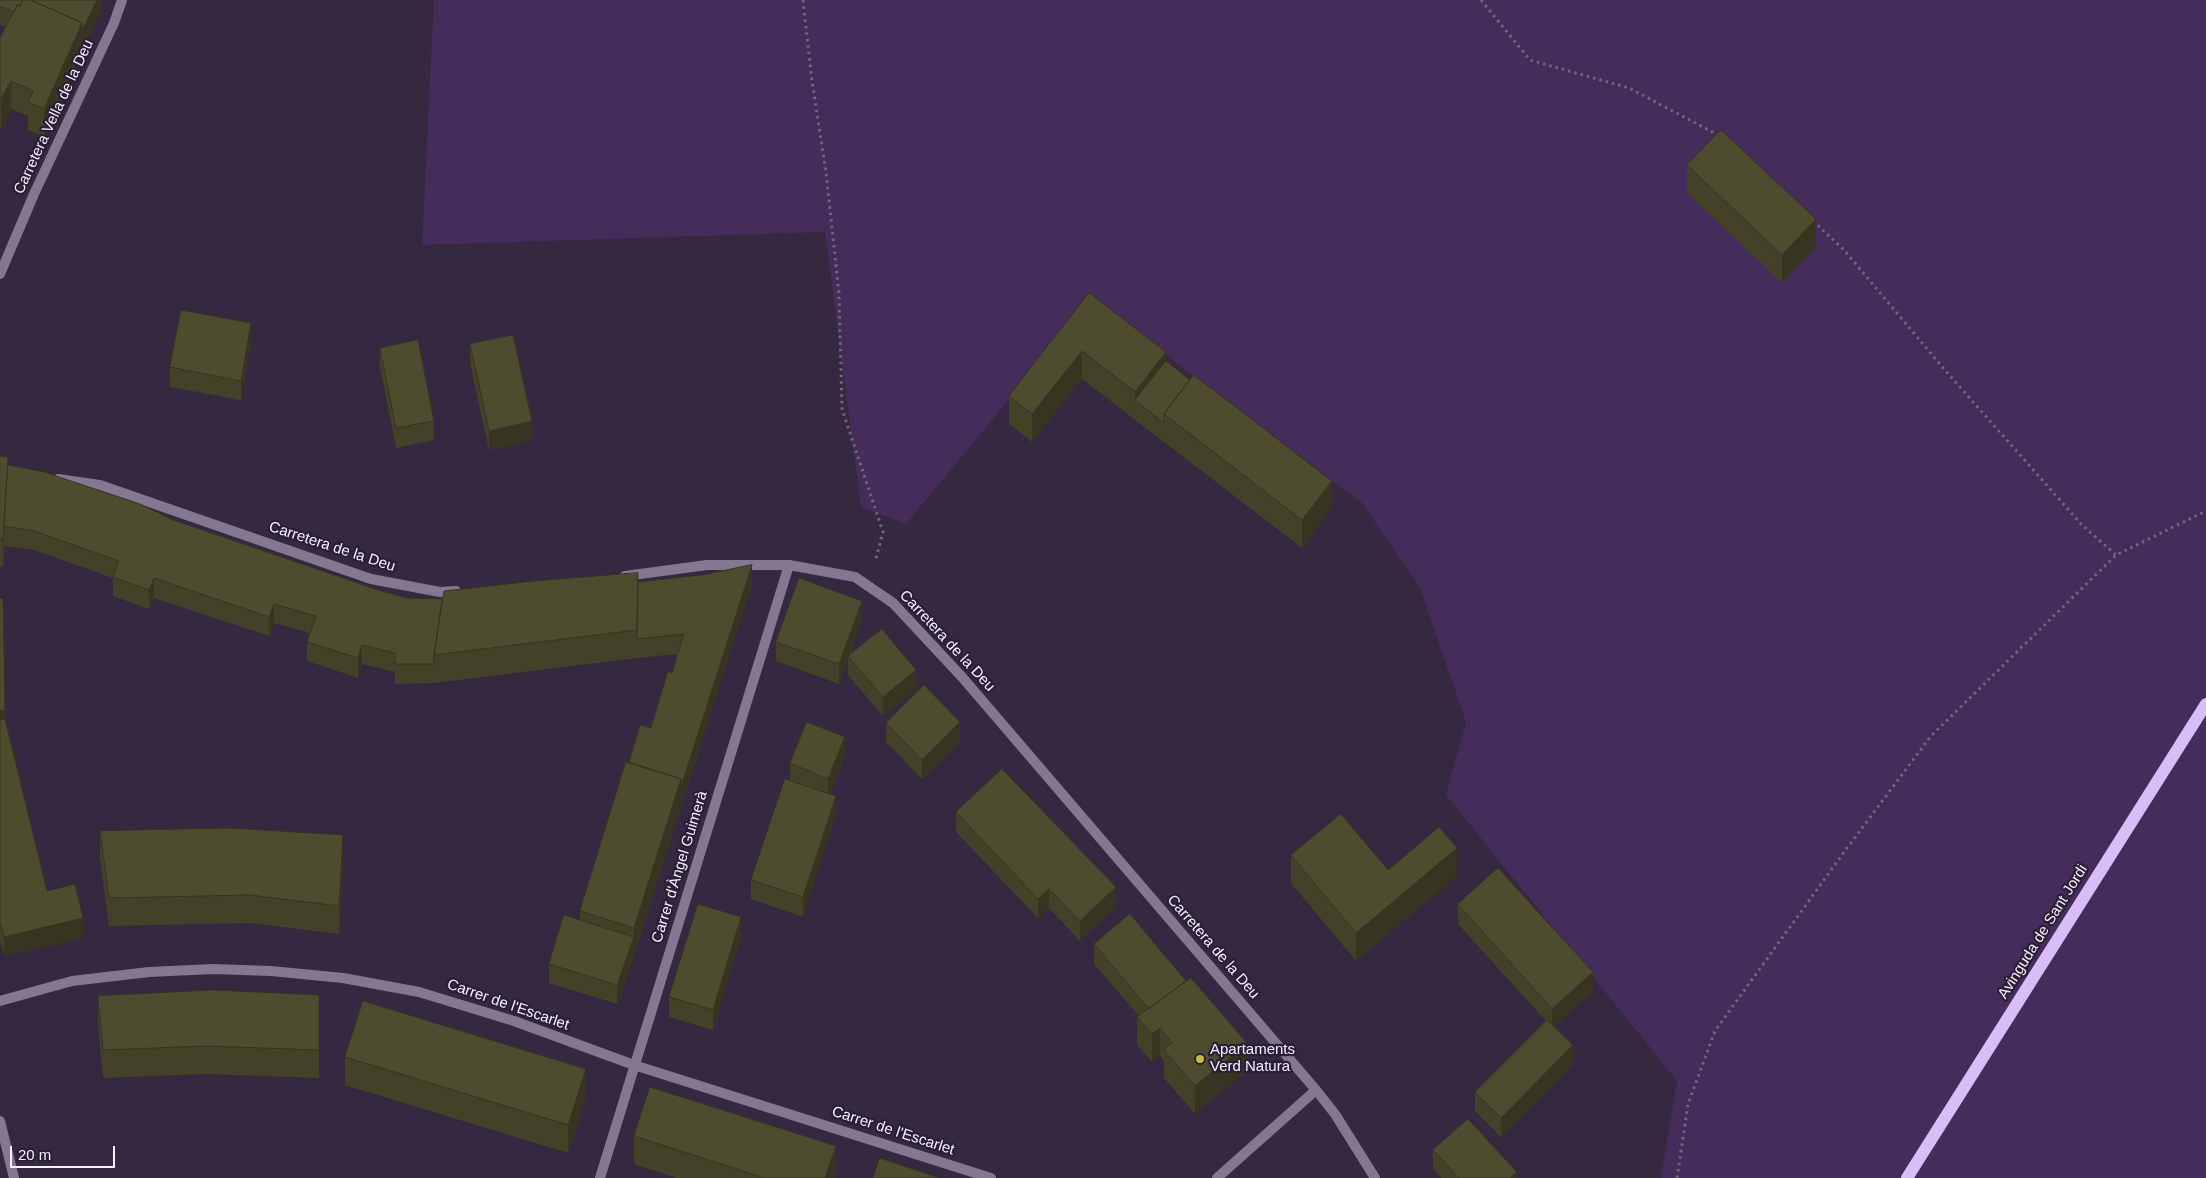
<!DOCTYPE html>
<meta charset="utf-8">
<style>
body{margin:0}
#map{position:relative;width:2206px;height:1178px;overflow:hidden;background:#342941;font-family:Arial,sans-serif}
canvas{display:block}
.scale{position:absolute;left:10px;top:1146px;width:105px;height:22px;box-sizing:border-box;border:2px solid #f7f1fe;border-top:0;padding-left:6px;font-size:15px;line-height:18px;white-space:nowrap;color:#f7f1fe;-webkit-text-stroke:4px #2a1f36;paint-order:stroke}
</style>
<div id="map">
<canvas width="2206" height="1178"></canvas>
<div class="scale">20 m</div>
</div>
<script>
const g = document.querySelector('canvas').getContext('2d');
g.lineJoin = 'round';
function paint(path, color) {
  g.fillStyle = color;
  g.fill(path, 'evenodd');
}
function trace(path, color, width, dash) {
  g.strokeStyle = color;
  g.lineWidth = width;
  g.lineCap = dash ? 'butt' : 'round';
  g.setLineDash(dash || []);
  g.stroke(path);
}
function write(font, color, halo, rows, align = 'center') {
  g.font = font + ' Arial,sans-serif';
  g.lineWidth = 4.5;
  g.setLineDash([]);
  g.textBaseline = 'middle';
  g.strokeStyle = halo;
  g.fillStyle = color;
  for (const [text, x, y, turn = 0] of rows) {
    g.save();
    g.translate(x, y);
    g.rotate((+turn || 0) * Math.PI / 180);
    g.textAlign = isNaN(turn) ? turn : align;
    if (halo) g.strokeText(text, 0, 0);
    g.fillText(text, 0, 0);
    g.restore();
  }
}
paint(new Path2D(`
 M434 0H2206V1178H1661L1677 1081 1446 795 1466 722 1420 588 1362 503 1092 299 906 524 861 507 825 232 422 245Z`), '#442c5b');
trace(new Path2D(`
 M803 0 812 81 826 172 839 293 842 409 883 532 875 562
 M1481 0 1530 60 1629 88 1720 136
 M1813 221 1844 250 1944 369 2082 525 2116 555
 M1677 1178 1688 1104 1715 1031 1847 848 1931 736 2116 555 2206 511`), '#71677c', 3, [2.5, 4]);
trace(new Path2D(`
 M0 274 34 194 114 23 122 0
 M58 479 100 485 371 579 440 592 456 591
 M625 576 707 565H789L855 577 893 603 962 677 1316 1090 1335 1114 1375 1178
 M0 1001 72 981 149 972 213 969 271 971 343 978 419 992 514 1021 634 1065 991 1178
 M0 1121 14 1178
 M600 1178 789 565
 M1217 1178 1316 1090`), '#837792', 10);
trace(new Path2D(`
 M1907 1178 2206 704`), '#d8bef6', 12);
paint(new Path2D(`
 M0 0H102V8L44 137 28 130V116L11 109 0 130V38L6 27 0 25Z
 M1687 165 1816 247 1782 283 1687 193Z
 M1089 293 1332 509 1302 548 1082 379 1032 442 1009 424V396Z
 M251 342 241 400 170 387V367Z
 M470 344 532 441 489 450 470 363Z
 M380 348 434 421V440L396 448 380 367Z
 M0 456 8 465 173 520 381 591 407 598 442 599 638 582 752 584 634 956 617 1004 549 983V964L580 920V911L629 762 651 728 672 673 677 654 637 658 434 683 395 684V672L362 664 358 678 307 661V642L310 633 274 623 269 636 154 598 149 609 113 596V578L34 550 4 546 3 567H0Z
 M0 598 5 719 47 891 83 938 4 956 0 940Z
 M862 620 850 654 916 690 883 716 848 675V658L839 684 776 661V642Z
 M886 723 960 742 922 779 886 742Z
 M845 756 830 794 836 815 803 917 751 899V880L790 781V763Z
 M956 812 1116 907 1080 941 1049 908 1038 918 956 832Z
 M100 831 343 863 339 934 250 923 109 926 100 859Z
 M1291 855 1388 870 1457 876 1356 961 1291 883Z
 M1458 904 1593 992 1554 1026 1573 1065 1501 1137 1475 1111V1092L1546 1021 1458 924Z
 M741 936 713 1030 669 1017V997Z
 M1094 944 1247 1071 1195 1114 1164 1078V1061L1160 1056 1152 1062 1137 1045V1017L1139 1016 1094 964Z
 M319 995V1078L206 1074 103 1078 98 1024V996Z
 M345 1057 586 1097 568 1153 345 1085Z
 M634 1136 836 1174 834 1178H677L634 1164Z
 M1433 1150 1517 1178H1441L1433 1169Z`), '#434128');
paint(new Path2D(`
 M97 0H102V8L44 137V109L82 23Z
 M11 81V109L1 130V102Z
 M1816 219V247L1782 283V255Z
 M251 323V342L241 400V381Z
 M1082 351V379L1032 442V414Z
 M1166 352V380L1135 400V392Z
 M532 421V441L489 450V431Z
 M8 457V485L4 526V546L3 567V539Z
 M1332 481V509L1302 548V520Z
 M752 565V584L634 956 617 1004V985L634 937V928L681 779Z
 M154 578V598L149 609V590Z
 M862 601V620L849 656H848V658L839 684V664Z
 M274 604V623L269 636V617Z
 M362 645V664L358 678V658Z
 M916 670V690L883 716V697Z
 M5 710V738L0 739V711Z
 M960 722V742L922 779V760Z
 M845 737V756L828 798V779Z
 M836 796V815L803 917V897Z
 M343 835V863L339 934V906Z
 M1457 848V876L1356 961V933Z
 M1116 887V907L1080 941V921Z
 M1049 889V908L1038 918V899Z
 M741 917V936L713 1030V1010Z
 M83 918V938L4 956V937Z
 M1593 972V992L1552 1028V1009Z
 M1160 1028V1056L1152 1062V1034Z
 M1247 1043V1071L1195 1114V1086Z
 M1573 1045V1065L1501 1137V1118Z
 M586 1069V1097L568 1153V1125Z
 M836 1146V1174L834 1178H825Z
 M1517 1172V1178H1510Z`), '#373521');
const building = new Path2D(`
 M0 0H22L20 6 17 5 14 12 0 6Z
 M22 0H31L82 23 44 109 28 102 33 91 11 81 0 101V38L17 5 20 6Z
 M31 0H97L82 31V23Z
 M1721 130 1816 219 1782 255 1687 165Z
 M1089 293 1166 352 1135 392 1082 351 1032 414 1009 396Z
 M181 310 251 323 241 381 170 367Z
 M513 335 532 421 489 431 470 344Z
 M418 340 434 421 396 428 380 348Z
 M1166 361 1190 380 1164 414V423L1135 400Z
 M1194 375 1332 481 1302 520 1164 414Z
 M0 456 8 457 3 539H0Z
 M8 465 44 472 140 504 173 520 381 591 407 598 442 599 434 655V664H395V653L362 645 358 658 307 642 316 616 274 604 269 617 154 578 149 590 113 577 119 561 34 531 4 526Z
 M752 565 681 787V779L629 762 640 725 651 728 668 671 672 673 684 634 637 639 638 582 702 575Z
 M638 573 637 630 434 655 444 591 534 581Z
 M799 578 862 601 839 664 776 642Z
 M0 598H3L5 710 0 711Z
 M882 629 916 670 883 697 848 656Z
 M924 685 960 722 922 760 886 723Z
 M5 719 47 891 75 884 83 918 4 937 0 921V720Z
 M807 722 845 737 828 779 790 763Z
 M626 762 681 779 634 928 580 911Z
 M1002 769 1116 887 1080 921 1049 889 1038 899 956 812Z
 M785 779 836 796 803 897 751 880Z
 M1341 814 1388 870 1439 827 1457 848 1356 933 1291 855Z
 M230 828 343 835 339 906 250 895 109 898 100 831Z
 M1498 868 1593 972 1552 1009 1458 904Z
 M698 904 741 917 713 1010 669 997Z
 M1130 914 1186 981 1149 1009 1094 944Z
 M564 915 634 937 617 985 549 964Z
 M1191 978 1247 1043 1195 1086 1164 1050 1172 1043 1160 1028 1152 1034 1137 1017Z
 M214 990 319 995V1050L206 1046 103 1050 98 996Z
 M363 1001 586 1069 568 1125 345 1057Z
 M1547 1020 1573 1045 1501 1118 1475 1092Z
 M650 1087 836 1146 825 1178H765L634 1136Z
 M1468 1119 1517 1172 1510 1178H1459L1433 1150Z
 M880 1158 940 1178H873Z`);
paint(building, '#4e4c2f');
trace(building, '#373521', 1);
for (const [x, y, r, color] of [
 [1200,1059,5,"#c5bc3d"]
]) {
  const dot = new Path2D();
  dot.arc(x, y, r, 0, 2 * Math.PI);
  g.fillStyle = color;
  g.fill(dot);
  trace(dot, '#2a1f36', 2);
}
write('15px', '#f7f1fe', '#2a1f36', [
 ["Carretera Vella de la Deu",54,117,-65],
 ["Carretera de la Deu",332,547,18],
 ["Carretera de la Deu",947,641,47],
 ["Carrer d'Àngel Guimerà",680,867,-73],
 ["Avinguda de Sant Jordi",2043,932,-58],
 ["Carretera de la Deu",1213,947,49],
 ["Carrer de l'Escarlet",508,1005,19],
 ["Carrer de l'Escarlet",893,1131,18]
]);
write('15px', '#f7f1fe', '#2a1f36', [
 ["Apartaments",1210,1050],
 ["Verd Natura",1210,1067]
], 'left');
</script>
